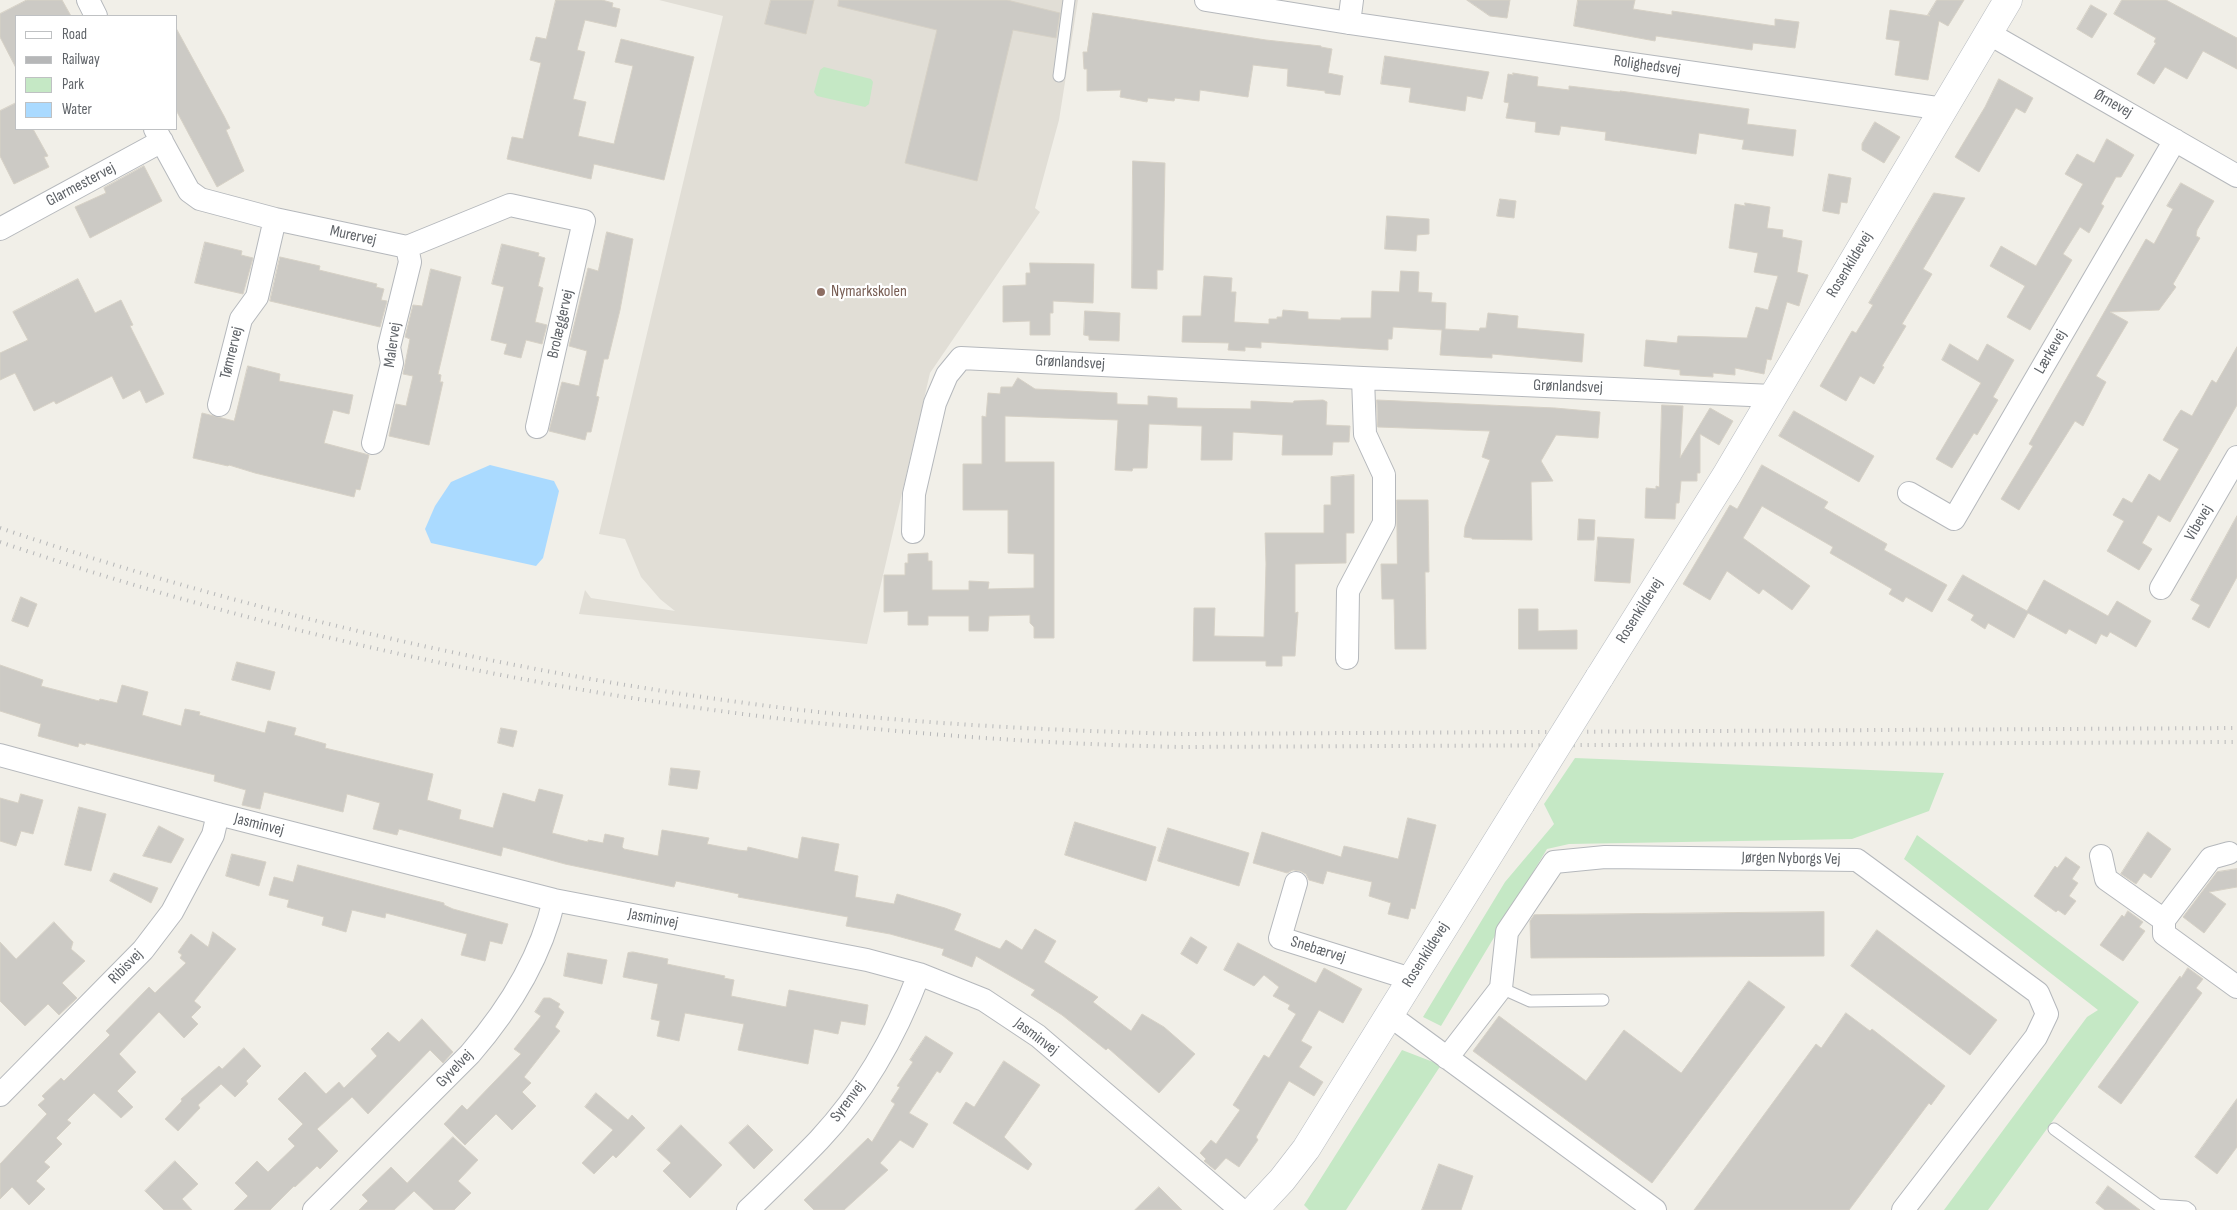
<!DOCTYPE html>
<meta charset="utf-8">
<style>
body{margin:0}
#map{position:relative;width:2237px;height:1210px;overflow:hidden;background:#f1efe8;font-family:"Sofia Sans Condensed",sans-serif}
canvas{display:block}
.legend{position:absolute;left:15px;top:15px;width:162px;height:115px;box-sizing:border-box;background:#fff;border:1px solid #bfc1c3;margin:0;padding:6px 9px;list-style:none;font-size:15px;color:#5f6368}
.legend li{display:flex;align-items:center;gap:10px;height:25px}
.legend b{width:25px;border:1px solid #bfc1c3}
</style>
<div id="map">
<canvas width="2237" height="1210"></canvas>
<ul class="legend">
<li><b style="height:6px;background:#fff"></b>Road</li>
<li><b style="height:6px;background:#b6b7b8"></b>Railway</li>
<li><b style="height:14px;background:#c5e8c5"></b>Park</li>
<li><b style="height:14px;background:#aadaff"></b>Water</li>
</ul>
</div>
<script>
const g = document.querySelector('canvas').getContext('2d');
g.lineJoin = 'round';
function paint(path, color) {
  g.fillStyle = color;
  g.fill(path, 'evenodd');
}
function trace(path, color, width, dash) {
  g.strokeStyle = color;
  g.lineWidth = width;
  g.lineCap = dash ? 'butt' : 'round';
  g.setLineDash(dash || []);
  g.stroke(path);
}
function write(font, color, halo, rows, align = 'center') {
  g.font = font + ' "Sofia Sans Condensed",sans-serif';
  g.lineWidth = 4.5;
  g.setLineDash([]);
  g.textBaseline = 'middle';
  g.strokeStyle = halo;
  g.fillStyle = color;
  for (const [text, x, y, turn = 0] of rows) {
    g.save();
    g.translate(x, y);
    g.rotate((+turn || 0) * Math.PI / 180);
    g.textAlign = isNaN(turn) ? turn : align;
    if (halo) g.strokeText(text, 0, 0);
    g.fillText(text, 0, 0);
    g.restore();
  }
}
paint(new Path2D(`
 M659 0H1078L1059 120 1035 208 1040 212 930 373 867 644 579 614 585 590 591 598 675 611 660 599 641 577 625 539 599 534 723 16Z`), '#e1ded6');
paint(new Path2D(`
 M824 67 871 79 873 82 869 104 865 107 817 96 814 92 820 70Z
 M1575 758 1944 773 1929 811 1852 839 1569 844 1547 849 1441 1026 1423 1017 1505 882 1554 824 1544 804Z
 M1917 835 2139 1002 1988 1210H1944L2087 1017 2098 1010 1904 859Z
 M1402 1050 1441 1065 1346 1210H1309L1304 1205Z`), '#c5e8c5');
paint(new Path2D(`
 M490 465 554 481 559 491 543 558 536 566 431 543 425 529 435 506 451 482Z`), '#aadaff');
const building = new Path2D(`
 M27 0H62L71 16H16V68L0 37V14Z
 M556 0H602L613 3 612 7 620 9 616 27 585 20 577 50 585 52 573 99 586 102 578 136 614 144 633 66 615 62 621 39 694 57 664 180 594 164 591 179 507 159 512 137 523 139 541 63 530 60 536 37 546 39Z
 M771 0H814L806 34 765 24Z
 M839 0H1007L1060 13 1056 38 1013 30 977 181 905 163 937 30 838 6Z
 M1467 0H1510L1507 18 1490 16Z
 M1578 0H1635L1633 9 1672 15V11L1775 26V19L1799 22 1795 48 1753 43 1752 50 1656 36 1655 41 1574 26Z
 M1937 0H1964L1948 26 1939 21 1928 80 1895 75 1900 41 1886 39 1890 10 1930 16 1928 15Z
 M2122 0H2166L2237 38V69L2203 51 2187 79 2165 67 2154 84 2137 74 2156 43 2154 42 2156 38 2114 14Z
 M2091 5 2107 14 2092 38 2077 29Z
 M1093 13 1266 40 1321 46V47L1332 49 1328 73 1343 76 1340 95 1325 93V91L1287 86 1288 69 1253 65 1248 97 1200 90 1199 101 1175 98 1174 101 1148 98 1147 102 1120 97 1121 90 1087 91V69H1084L1083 52H1087Z
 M176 28 224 116 230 128 226 130 244 171 217 187 176 110Z
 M1385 56 1489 72 1482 99 1467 96 1465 111 1409 102 1411 88 1381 84Z
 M1513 73 1538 77 1537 86 1569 90V86L1620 92V91L1749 109 1747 124 1796 130 1793 156 1742 149 1744 140 1699 133 1696 154 1605 140 1606 132 1561 126 1559 135 1535 132 1536 122 1506 118 1509 103 1504 102 1508 74 1513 75Z
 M1999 79 2033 98 2025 113 2016 108 1979 172 1955 157 1985 107Z
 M16 103V129H33L48 156 44 157 49 167 14 184 0 156V111Z
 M1875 122 1900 137 1884 163 1862 150V144Z
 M2107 139 2134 155 2121 177H2116L2101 204 2104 206 2089 233 2080 227 2063 254 2072 260 2030 330 2007 317 2025 286 1990 266 2001 246 2036 266 2083 184 2065 174 2077 154 2094 163Z
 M1133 161 1165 163 1163 270H1157V289L1132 288Z
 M144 166 162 201 90 238 75 207 106 193 104 188Z
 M1829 174 1851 178 1847 203 1841 202 1839 214 1823 211Z
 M2181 183 2214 201 2197 230 2196 236 2200 238 2173 284 2176 287 2159 310 2110 312 2128 322 2096 376 2106 382 2083 426 2075 421 2019 510 2001 499 2033 446 2029 444 2146 239 2154 244 2173 209 2167 206Z
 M1934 193 1965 198 1923 269 1932 274 1902 324 1906 326 1882 366 1884 367 1874 384 1860 376 1846 401 1820 386 1852 331 1856 333 1873 305 1869 303Z
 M1500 199 1516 201 1514 218 1497 216Z
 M1745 203 1770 207 1767 228 1783 230 1782 237 1802 241 1797 272 1808 275 1799 306 1787 302 1771 360 1767 359 1764 374 1735 368V375L1713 373V377L1680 375V370L1644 366 1646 340 1677 343 1678 336 1747 338 1756 307 1768 310 1778 276 1754 272 1758 253 1729 248 1735 204 1745 206Z
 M1387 216 1429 219V234L1417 235 1416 251 1385 249Z
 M607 232 633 239 620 310 608 359H604L596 396 599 397 591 432H587L585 440 549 431 562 382 579 386 587 351 569 346 588 268 598 271Z
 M205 242 242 251 241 255 253 258 243 294 195 283Z
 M502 244 539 253 538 256 545 258 538 286 543 288 535 322 547 325 542 344 526 340 521 358 504 354 507 344 491 340 504 287 492 284Z
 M280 257 320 266 319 270 377 284 376 287 384 289 381 300 387 301 380 327 270 301Z
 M1030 263 1094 264 1093 303 1053 301V313H1050V335H1030V321L1003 322V286L1026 285V273H1030Z
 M431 269 461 277 438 374 441 375 440 382H443L429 445 389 436 396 404 406 406 413 376 403 374 410 339 405 337 413 305 422 306Z
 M1401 271 1419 272 1418 292 1432 293 1431 302 1446 303 1445 329 1479 331 1480 328H1486L1488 313 1518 316 1517 328 1584 334 1582 362 1492 354V358L1440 355 1442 330 1393 327 1392 339H1388V350L1261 342V348L1245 347V351L1228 350 1229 343 1182 342 1183 316H1201L1204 276 1232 278 1231 292H1236L1234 322 1269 324V319H1277V317H1282L1283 310 1308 312V319L1341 320V318H1371L1372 291 1399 292Z
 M78 279 95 313 121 300 133 325 130 326 164 394 146 403 140 390 123 399 112 376 56 404 54 401 34 411 15 373 0 380V353L28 340 13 312Z
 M1085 311 1120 313 1119 341 1089 340V336L1084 335Z
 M1950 344 1978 361 1987 344 2014 360 1993 397 1998 400 1977 435 1974 433 1952 468 1936 459 1981 383 1942 360Z
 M2237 347V405L2170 522 2158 515 2142 543 2152 549 2139 570 2107 551 2124 521 2113 515 2123 498 2132 503 2149 474 2160 481 2179 449 2163 440 2175 419 2181 410 2192 416 2212 380 2216 383Z
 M248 366 280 374 279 381 353 395 349 414 333 410 324 443 369 455 360 490 356 489 354 497 255 473 229 465 228 466 193 458 202 413 234 421Z
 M1018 378 1035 389 1117 393V404L1148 405V396L1177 398V408L1251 409V401L1293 403 1294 401 1323 400 1327 402 1326 425 1350 426 1349 442H1333L1332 455H1282L1283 435 1233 432 1232 460H1201L1202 426 1149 424 1147 468H1133L1132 471 1115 470 1118 420 1005 416V462H1054V638H1034V627L1030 623V615L989 616 988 631H969V616H928V625H908V611L884 612V575H905V563H908V554L928 553V561H932V590H969V581L989 582 988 589 1034 588V554L1008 553V510H963V464H982V416L986 417 988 393 1000 394 1001 387H1012Z
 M1377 400 1555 408 1600 412 1598 438 1556 435 1541 461 1553 481 1531 482 1532 540 1472 539V538L1464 537 1465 527 1490 460 1482 457 1490 431 1378 427Z
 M1662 405 1683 406 1680 458 1710 408 1733 421 1719 445 1700 434V473H1697V481H1681L1679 503H1676L1675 519 1645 518 1646 488 1656 489V486L1659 487Z
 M1794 411 1874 456 1859 482 1779 436Z
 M1762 465 1828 502 1824 508 1887 544 1884 550 1947 585 1932 612 1906 597 1903 602 1889 594 1892 589 1830 553 1833 547 1762 506 1743 538 1810 586 1792 610 1763 589 1759 594 1727 571 1710 600 1683 584 1730 505 1737 509Z
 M1354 475V533H1346V563L1295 564V613L1298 612 1295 656H1282V666H1266V661H1193L1194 608H1215L1214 636 1264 637 1266 564 1265 533H1324V505H1331V477Z
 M1397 500H1428L1429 572H1425L1426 649H1395L1394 599H1382L1381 564H1397Z
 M2237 516V577L2209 628 2192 619 2200 605 2191 600Z
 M1579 519 1595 520 1594 540H1578Z
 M1598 537 1634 539 1630 583 1595 581Z
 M1963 575 2027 611 2044 580 2108 616 2117 601 2151 621 2136 647 2110 632 2107 637 2101 634 2096 644 2069 629 2066 634 2028 613 2014 638 1988 623 1985 629 1971 620 1974 615 1948 600Z
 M21 597 37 604 28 627 12 621Z
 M1519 609H1538V631L1577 630V649H1519Z
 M237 662 275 672 270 690 232 680Z
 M0 665 43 680 41 686 99 701 100 699 117 703 122 685 148 692 142 715 181 726 185 709 200 712 199 715 265 733 268 721 296 728 294 735 326 744 325 748 433 774 427 800 461 810 459 819 493 828 503 793 535 802 539 789 563 795 552 833 588 842V840L603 843 605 834 624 838 622 847 624 849 658 856 662 830 709 838 707 844 738 850 747 851 748 847 798 859 802 837 839 844 834 871 858 876 855 897 894 904 897 894 945 908 961 914 954 930 1000 949 1006 940 1022 950 1035 929 1056 941 1044 962 1098 997 1093 1002 1131 1031 1142 1014 1164 1027 1195 1054 1159 1093 1108 1048 1106 1050 1062 1015 1031 995 1035 990 976 956 972 967 942 955 944 949 890 934 846 926 848 917 738 897 739 894 676 881 674 887 565 864 503 847 501 856 399 829 397 835 373 829 380 803 347 794 343 812 264 792 260 809 242 805 246 790 214 781 215 775 86 743 85 745 79 743 78 747 38 736 41 724 0 711Z
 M501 728 517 731 513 747 498 743Z
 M671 768 700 771 697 789 669 785Z
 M21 794 43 800 33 834 21 831 16 846 0 841V798L18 803Z
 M79 807 106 814 91 871 65 865Z
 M1408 818 1436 825 1415 909 1411 908 1408 919 1388 914 1391 903 1369 896 1372 882 1327 871 1323 884 1309 880 1306 874 1300 871 1293 870 1287 873 1253 863 1262 832 1341 857 1344 846 1398 859Z
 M1075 822 1156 847 1146 881 1065 855Z
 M159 826 184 839 171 863 143 856Z
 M1168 828 1249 853 1239 886 1158 861Z
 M2148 832 2171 849 2151 878 2144 873 2136 884 2121 874Z
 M232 854 266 862 259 886 226 876Z
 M2066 857 2080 867 2072 879 2078 883 2069 896 2076 901 2065 915 2058 910 2056 912 2034 896 2055 866 2057 868Z
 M298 865 444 903V905L453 909 508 924 502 944 490 941 485 961 461 955 467 934 386 913 385 918 352 910 346 932 322 925 324 917 287 907 289 900 269 895 274 877 293 882Z
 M2237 869V887L2209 892 2226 904 2204 933 2183 917 2217 872Z
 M114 873 158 888 151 903 110 881Z
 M2128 911 2143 922 2139 927 2145 931 2123 961 2100 945 2122 915 2124 917Z
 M1824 912V956L1531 958 1530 921 1534 915Z
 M54 922 73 942 71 949 85 961 62 983 77 998 59 1015 48 1004 25 1026 0 1001V942L16 959Z
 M1877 930 1997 1020 1970 1055 1851 966Z
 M213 932 236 949 194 1001 201 1007 191 1017 198 1024 184 1038 159 1012 119 1054 136 1072 117 1091 133 1107 121 1118 94 1093 67 1120 71 1123 56 1138 62 1144 44 1162 50 1167 36 1181 45 1189 29 1205 12 1187 0 1199V1164L47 1114 38 1105 45 1099 42 1096 61 1078 64 1081 110 1035 106 1031 149 987 155 993 186 963 180 958 182 955 178 952 191 934 208 947Z
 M1191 937 1207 947 1197 964 1181 954Z
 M1238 943 1316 983 1324 968 1362 989 1343 1023 1319 1010 1301 1041 1312 1047 1299 1067 1323 1082 1314 1096 1289 1081 1256 1137 1258 1140 1239 1167 1226 1158 1215 1170 1204 1161 1206 1159 1200 1153 1211 1140 1216 1144 1240 1110 1233 1105 1264 1055 1269 1058 1296 1014 1288 1009 1290 1005 1273 996 1279 987 1264 975 1254 986 1224 970Z
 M633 952 668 959 667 964 725 976 724 978 734 980 731 996 786 1007 789 990 868 1005 865 1025 841 1021 838 1034 814 1029 808 1064 738 1050 744 1024 685 1013 679 1041 657 1036 660 1021 651 1019 658 984 623 977 628 953Z
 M568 953 607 960 602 984 564 976Z
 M2188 968 2203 979 2196 988 2202 993 2121 1104 2098 1087 2180 976 2181 978Z
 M1749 981 1785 1007 1652 1183 1473 1051 1499 1016 1586 1081 1624 1030 1681 1073Z
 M544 998H550L560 1004 558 1007 564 1012 555 1027 560 1031 524 1077 531 1083 522 1092 536 1106 512 1130 496 1114 465 1145 444 1124 462 1105 467 1110 521 1054 514 1049 541 1016 535 1012Z
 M1846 1013 1870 1031 1872 1029 1945 1086 1931 1105 1929 1103 1849 1210H1694L1816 1044 1821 1048Z
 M422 1019 453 1052 443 1063 430 1050 368 1114 352 1097 317 1129 338 1151 320 1169 317 1166 295 1187 294 1186 270 1210H234L248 1196 235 1183 257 1161 268 1172 295 1146 288 1139 303 1124 278 1099 305 1072 326 1094 339 1082 344 1088 377 1056 371 1049 388 1032 399 1042Z
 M926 1036 953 1053 940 1073 937 1071 909 1113 928 1124 913 1148 900 1140 880 1163 888 1170 844 1210H814L804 1200 868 1138 872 1142 895 1104 891 1101 900 1087 897 1086 913 1062 910 1060Z
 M244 1048 261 1066 246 1081 248 1084 235 1097 221 1084 198 1105 200 1108 178 1131 165 1119 182 1101 181 1099 219 1066 222 1069Z
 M1004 1061 1040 1085 1004 1137 1032 1164 1028 1170 953 1123 966 1102 974 1107Z
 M596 1093 628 1120 632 1115 645 1128 616 1158 613 1155 594 1174 582 1163 613 1130 585 1107Z
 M2237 1099V1147L2217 1174 2195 1157Z
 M681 1125 722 1165 690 1198 663 1171 671 1163 657 1150Z
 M748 1125 773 1150 754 1169 729 1143Z
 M453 1137 478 1160 458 1181 471 1193 454 1210H434L414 1191 394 1210H359L368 1201 362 1195 391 1167 407 1183Z
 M175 1161 198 1184 182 1199 192 1210H164L145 1191Z
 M1439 1164 1473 1176 1461 1210H1422Z
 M2108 1186 2140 1210H2105L2096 1203Z
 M1159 1187 1182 1210H1135Z`);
paint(building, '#cccac5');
trace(building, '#d6d1c6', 1);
const lane = new Path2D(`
 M1059 76 1069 0
 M1501 988 1530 1001 1603 1000
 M2054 1129 2158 1205 2186 1207 2190 1210`);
const street = new Path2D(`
 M88 0 96 16
 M1206 0 1349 23 1944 109
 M1349 23 1352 0
 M1988 33 2237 176
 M155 129 189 191 200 199 275 219 407 247 510 205 584 221 537 427
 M0 229 162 141
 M219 405 241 319 257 297 275 219
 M373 443 392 363 389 347 410 262 407 247
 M1909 493 1954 519 2175 140
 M913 532 914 494 935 403 947 375 961 358 1363 378 1773 396
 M2161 588 2237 457
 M1347 658 1348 591 1384 523V475L1365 434 1363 378
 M0 755 218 814 554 900 867 960 919 974 984 1000 1038 1036 1241 1210
 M2101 856 2106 879 2164 920V934L2237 987
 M1296 883 1280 938 1411 979
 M2164 920 2211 858 2229 853
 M1389 1015 1655 1210
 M1447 1058 1501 988 1507 932 1554 862 1605 857 1857 860 2038 993 2047 1014 2036 1037 1903 1210
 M0 1095 143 950 172 912 213 835 218 814
 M314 1210 470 1054C508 1010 541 957 554 900
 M748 1210C772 1187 796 1164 819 1140 863 1093 896 1035 919 974`);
const secondary = new Path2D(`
 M1599 678 1727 474 2008 0
 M1254 1210 1282 1180 1306 1149 1521 803`);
trace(lane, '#b5b8bc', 13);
trace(street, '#b5b8bc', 24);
trace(secondary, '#b6babf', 29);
trace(lane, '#fff', 11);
trace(street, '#fff', 22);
trace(secondary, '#fff', 28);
trace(new Path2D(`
 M0 528C245 611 497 670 753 704 895 723 1038 730 1181 734L2237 728
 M0 542C381 672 779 738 1181 747L2237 742`), '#b6b7b8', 4, [1, 6]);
const secondaryBridge = new Path2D(`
 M1521 803 1599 678`);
trace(secondaryBridge, '#b6babf', 29, []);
trace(secondaryBridge, '#fff', 28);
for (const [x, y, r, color] of [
 [821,292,5,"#8d6e63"]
]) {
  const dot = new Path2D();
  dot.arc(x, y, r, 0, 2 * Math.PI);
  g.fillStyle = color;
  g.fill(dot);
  trace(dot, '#fff', 2);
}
write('16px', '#5f6368', '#fff', [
 ["Rolighedsvej",1647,66,8],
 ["Ørnevej",2113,104,30],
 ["Glarmestervej",81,185,-28],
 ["Murervej",353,236,12],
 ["Rosenkildevej",1850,265,-59],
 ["Brolæggervej",561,324,-77],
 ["Malervej",393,345,-82],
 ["Lærkevej",2051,352,-60],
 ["Tømrervej",232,353,-76],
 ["Grønlandsvej",1070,363,3],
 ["Grønlandsvej",1568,387,2],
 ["Vibevej",2199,523,-60],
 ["Rosenkildevej",1640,611,-58],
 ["Jasminvej",259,825,14],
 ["Jørgen Nyborgs Vej",1791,859,1],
 ["Jasminvej",653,919,11],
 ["Snebærvej",1318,950,17],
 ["Rosenkildevej",1426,955,-58],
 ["Ribisvej",126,967,-46],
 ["Jasminvej",1036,1037,37],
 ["Gyvelvej",455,1069,-46],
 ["Syrenvej",848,1102,-53]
]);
write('16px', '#785e54', '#fff', [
 ["Nymarkskolen",831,292]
], 'left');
</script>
